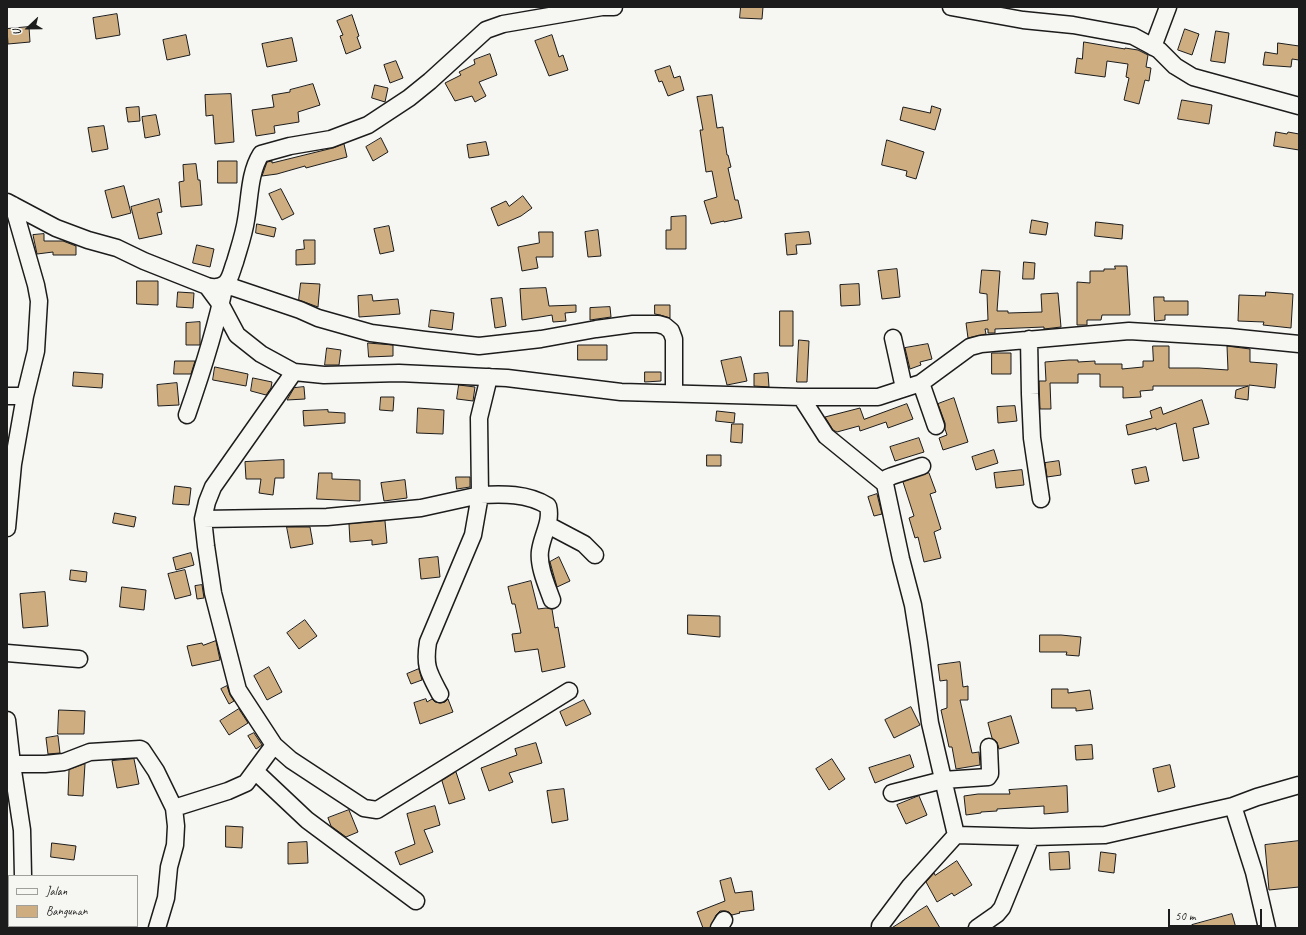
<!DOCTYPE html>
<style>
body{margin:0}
#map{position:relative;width:1306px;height:935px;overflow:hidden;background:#f6f6f2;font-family:Caveat,sans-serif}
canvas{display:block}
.frame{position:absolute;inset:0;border:8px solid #1c1c1c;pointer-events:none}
.legend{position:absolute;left:8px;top:875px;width:130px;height:52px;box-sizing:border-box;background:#f6f6f2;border:1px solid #9f9f9c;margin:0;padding:5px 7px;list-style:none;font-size:12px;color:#1c1c1c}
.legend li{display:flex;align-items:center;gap:8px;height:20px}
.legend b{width:20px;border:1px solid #9f9f9c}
.north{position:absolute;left:8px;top:8px;width:40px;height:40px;-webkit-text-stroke:3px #f6f6f2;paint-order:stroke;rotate:248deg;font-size:11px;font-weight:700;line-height:16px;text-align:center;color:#1c1c1c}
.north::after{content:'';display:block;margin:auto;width:14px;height:18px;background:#1c1c1c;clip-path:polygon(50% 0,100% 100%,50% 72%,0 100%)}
.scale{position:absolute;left:1168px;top:909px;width:94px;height:18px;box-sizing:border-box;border:2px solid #1c1c1c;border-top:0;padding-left:5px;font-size:12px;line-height:14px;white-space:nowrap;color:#1c1c1c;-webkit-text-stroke:3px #f6f6f2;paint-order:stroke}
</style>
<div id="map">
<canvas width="1306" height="935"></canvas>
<div class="frame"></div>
<ul class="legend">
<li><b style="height:5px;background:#f6f6f2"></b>Jalan</li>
<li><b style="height:11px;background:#cead81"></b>Bangunan</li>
</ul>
<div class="north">U</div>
<div class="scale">50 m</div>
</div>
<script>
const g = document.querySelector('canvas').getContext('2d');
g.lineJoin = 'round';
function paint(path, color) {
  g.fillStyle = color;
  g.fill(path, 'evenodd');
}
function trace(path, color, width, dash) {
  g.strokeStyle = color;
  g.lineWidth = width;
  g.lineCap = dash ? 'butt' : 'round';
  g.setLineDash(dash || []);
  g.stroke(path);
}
const building = new Path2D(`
 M741 7H763L762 19 740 18Z
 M117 14 120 35 96 39 93 18Z
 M352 15 359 36 357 37 361 48 346 54 340 36 343 35 337 21Z
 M29 27 30 42 8 44 7 29Z
 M1185 29 1199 34 1192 55 1178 50Z
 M1216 31 1229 33 1225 63 1211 61Z
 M186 35 190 55 167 60 163 40Z
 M552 35 559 57 563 55 568 70 549 76 535 41Z
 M292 38 297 61 267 67 262 44Z
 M1084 42 1125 49V48L1138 50 1148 55 1146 67 1151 68 1149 81 1145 80 1139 104 1124 100 1129 78 1126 77 1128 64 1107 61 1105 77 1075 73 1077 58 1082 59Z
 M1278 43 1299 46V60L1292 59 1291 67 1263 65 1265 52 1277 54Z
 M490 54 497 75 479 82 486 96 475 102 472 96 455 101 445 83 461 75 459 72 475 64 474 60Z
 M396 61 403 78 390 83 384 65Z
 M670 66 674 78 680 76 684 90 668 96 662 81 659 82 655 71Z
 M313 84 320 105 298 112 299 122 274 126 275 133 256 136 252 110 274 107 272 95 290 92V90Z
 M375 85 388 88 385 102 372 98Z
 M231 94 234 142 215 144 213 115 206 116 205 95Z
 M712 95 717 128 723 127 727 155H728L731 167 728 168 735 200H738L742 218 724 222V221L711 224 704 201 717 197 712 171 706 172 700 130H703L697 97Z
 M1182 100 1212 105 1209 124 1178 119Z
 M932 106 941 109 935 130 900 120 903 107 930 113Z
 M139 107 140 121 128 122 126 108Z
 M156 115 160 135 145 138 142 117Z
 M104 126 108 149 92 152 88 128Z
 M1276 132 1287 134 1288 132 1299 134V150L1274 146Z
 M381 138 388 152 373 161 366 147Z
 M887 140 924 152 916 179 906 176 907 171 882 165Z
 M486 142 489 155 469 158 467 145Z
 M344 144 347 157 306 168 305 166 277 174 262 176 267 162 272 161V163L333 148Z
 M218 161H237V183H218Z
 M196 164 198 180H200L202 205 181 207 179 182 184 181 183 165Z
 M124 186 131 213 112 218 105 191Z
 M281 189 294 214 282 220 269 194Z
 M523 196 532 208 521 216 498 226 491 208 506 201 509 206Z
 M159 199 162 212 157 213 162 234 139 239 131 207Z
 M686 216V249H666V230H671V217Z
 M1032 220 1048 223 1046 235 1030 233Z
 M1096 222 1123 225 1122 239 1095 236Z
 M257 224 276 228 274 237 256 233Z
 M389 226 394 251 380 254 374 229Z
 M598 230 601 256 588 257 585 232Z
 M539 232H553V257H536L538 268 522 271 518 247 539 243Z
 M809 232 811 244 796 245 797 254 787 255 785 234Z
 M44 234V241H63L76 246V255H53V252L37 254 33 235Z
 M304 240H315V264L296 265V250L304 249Z
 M197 245 214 249 210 267 193 263Z
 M1024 262 1035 263 1034 279H1023Z
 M1115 266H1127L1130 315H1102L1101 320H1087V325H1077V282L1090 283V271H1104V269H1115Z
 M897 269 900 297 882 299 878 271Z
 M982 270 1000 271 997 311H1008V313L1042 312 1041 294 1058 293 1061 327 1044 329V327L995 329V333H988V329H985L986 334 968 338 966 323 988 320 987 294 980 293Z
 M137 281H158V305L137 304Z
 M301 283 320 284 318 307 299 300Z
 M859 284 860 305 841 306 840 285Z
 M546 288 549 306 576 305V312L565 313 566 321 553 322 552 315 522 320 520 289Z
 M178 292 194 293 193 308 177 307Z
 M1266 292 1293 294 1291 328 1263 325 1264 322 1238 321 1239 295 1265 296Z
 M372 295 373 301 398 299 400 314 359 317 358 296Z
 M1154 297H1164V301H1188V315H1165V320L1155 321Z
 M502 298 506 326 495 328 491 299Z
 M655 305H670V318L660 315 655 314Z
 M610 307 611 317 590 320V308Z
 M431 310 454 313 452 330 429 327Z
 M780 311H793V346H780Z
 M200 322V345H186V323Z
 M799 340 809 341 807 382H797Z
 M368 343 393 345V356L369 357Z
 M928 344 932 359 920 362 921 365 910 369 905 348Z
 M578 345H607V360H578Z
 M1153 346H1169V368H1199L1228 370 1227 346 1250 349V362L1277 364 1275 388 1249 385 1248 400 1235 398 1236 390 1248 386H1153V390L1140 391 1141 397 1123 398V387H1100V374H1078V383H1050L1051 409H1040L1039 381H1046L1045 362 1069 360H1078V362L1095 361V364H1122V369L1143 367V361H1153Z
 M327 348 341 350 339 365H325Z
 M992 353H1011V374H992Z
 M741 357 747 381 727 385 721 361Z
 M175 361H195L191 374H174Z
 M215 367 248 374 246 386 213 380Z
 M74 372 103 374 102 388 73 386Z
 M645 372H661V381L645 382Z
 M768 373 769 387 754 386V374Z
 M253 378 272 382 271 388 266 395 251 391Z
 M177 383 179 405 158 406 157 385Z
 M459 385 475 387 473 401 457 399Z
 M304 387 305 399 287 400 294 388Z
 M381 397H394L393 411 380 410Z
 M954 398 968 442 943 450 939 438 947 435 945 429V423L938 404Z
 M1202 400 1209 424 1193 428 1199 458 1183 461 1176 423 1156 430V428L1128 435 1126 425 1152 418 1150 411 1161 407 1163 414Z
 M907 404 913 419 888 428 886 422 860 431 859 426 837 432 833 430 825 417 860 408 864 419Z
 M1015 406 1017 421 998 423 997 407Z
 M418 408 444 410 443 434 417 433Z
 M328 410V412L345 413V423L304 426 303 411Z
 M717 411 735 413 734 423 716 421Z
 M732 424H743L742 443 731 442Z
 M919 438 924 452 895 461 890 447Z
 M994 450 998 463 976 470 972 457Z
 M707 455H721V466H707Z
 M284 460V478H275L273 495 259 493 261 479H246L245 462Z
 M1059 461 1061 475 1047 477 1045 463Z
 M1146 467 1149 481 1135 484 1132 470Z
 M1022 470 1024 485 996 488 994 473Z
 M319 473H332V479L360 480V501L317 499Z
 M929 473 936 492 930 494 941 529 934 532 941 558 924 562 918 537 915 538 909 518 914 516 903 482Z
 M456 477H470V487L457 489Z
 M405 480 407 498 384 501 381 483Z
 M175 486 191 488 189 505 173 504Z
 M877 494 882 514 874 516 868 497Z
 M115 513 136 517 134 527 113 523Z
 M385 521 387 543 372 545V540L350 542 349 524Z
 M287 527H310L313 544 291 548Z
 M191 553 194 565 176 570 173 558Z
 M438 557 440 577 421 579 419 559Z
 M559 557 570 581 557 587 550 562Z
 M71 570 87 572 86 582 70 580Z
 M185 570 191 595 175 599 168 574Z
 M531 581 538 609 546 608 552 609 555 628 558 627 565 667 542 672 538 649 515 652 512 634 521 633 515 604H512L508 587Z
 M202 585 204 598 197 599 195 586Z
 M122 587 146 590 144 610 120 607Z
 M45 592 48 626 23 628 20 594Z
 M688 615 720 616V637L688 634Z
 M305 620 317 636 299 649 287 633Z
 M1040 635H1061L1081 637 1079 656 1066 655 1067 652H1040Z
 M216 641 220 660 192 666 187 646 202 643 203 645Z
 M960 662 963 687 968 686V700H960L972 753 979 752 980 765 956 769 952 747H949L941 710 947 708V680L940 681 938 665Z
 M269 667 282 692 267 700 254 676Z
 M419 669 422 680 411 684 407 674Z
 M227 686 230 695 234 701 229 704 221 689Z
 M1052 689H1068V693L1090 690 1093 709 1076 711V708H1052Z
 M426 699 427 702 432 699 435 702 440 703 445 702 448 699 453 712 420 724 414 703Z
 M584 700 591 714 566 726 560 712Z
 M911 707 920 725 894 738 885 720Z
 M239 709 248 723 229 735 220 721Z
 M59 710 85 711 84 734H58Z
 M1011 716 1019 743 999 749 997 742 992 738 988 723Z
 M254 733 262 745 256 749 248 736Z
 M58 736 60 753 48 754 46 738Z
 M536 743 542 763 509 773 513 782 489 791 481 768 517 755 515 749Z
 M1092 745 1093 759 1076 760 1075 746Z
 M910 755 914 767 875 783 869 768Z
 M134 759 139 784 117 788 112 761Z
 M832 759 845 779 829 790 816 769Z
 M85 764 83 796 68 795 69 770Z
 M1170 765 1175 787 1158 792 1153 769Z
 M456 772 465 799 449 804 442 781Z
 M1067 786 1068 812 1044 814V806L997 809V811L981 812V813L966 815 964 796 978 794H1010L1009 790Z
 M564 789 568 820 552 823 547 791Z
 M919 796 927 815 906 824 897 805Z
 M435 806 440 825 424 830 433 852 400 865 395 852 415 844 407 814Z
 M349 810 358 832 346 837 331 826 328 818Z
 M226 826 243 827 242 848 226 847Z
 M1299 841V887L1269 890 1265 845Z
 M307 842 308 863 288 864V843Z
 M52 843 76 846 74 860 51 857Z
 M1069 852 1070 869 1050 870 1049 853Z
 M1101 852 1116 854 1114 873 1099 871Z
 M957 861 972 885 954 896 952 893 937 902 926 882 934 873 935 875Z
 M731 878 735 893 752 891 754 910 739 912 740 913 732 915 729 912 725 911H720L716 915 710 928H703L697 912 725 901 720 881Z
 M927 906 940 928H892Z
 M1232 914 1236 928H1193L1192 925Z`);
paint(building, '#cead81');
trace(building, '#1c1c1c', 1);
const minor = new Path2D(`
 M951 7 1023 20 1073 25 1133 36 1159 50 1175 66 1193 77 1299 106
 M1153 47 1168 7
 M7 202 56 228 88 240 117 248 144 261 207 286C213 288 219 288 225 284 231 279 232 269 235 262 239 248 244 234 246 220 250 198 249 173 261 154L290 146 331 139 368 125 409 98 430 81 486 30 503 24 602 7H614
 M207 286 221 305 237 335 261 354 294 372 324 375 399 373 507 378 621 392 801 397H878L921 383 970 347 981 344 1129 331 1229 337 1299 344
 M893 338 904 388
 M1029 339 1030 394 1032 438 1041 499
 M294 372 213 487 207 502 203 519 206 546 213 593 238 690 274 745 291 760 364 808 377 810 569 691
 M921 383 936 426
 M7 396H25
 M801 397 826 436 885 484
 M187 415C202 372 216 329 225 284L235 288 300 310 318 318 371 333 425 340 479 346 541 339 596 329 633 324H658L665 326 671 331 674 339V393
 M922 466 892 476 887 478 885 484 901 559 913 605 919 643 930 723 956 835 1031 837 1105 835 1233 806 1254 872 1267 928
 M203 519 327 517 421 508 480 495 479 418 489 377
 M548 525 584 544 595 555
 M7 528 13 464 25 396 36 351 39 301 36 285 13 205
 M7 653 79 659
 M440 694C429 673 424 667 428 642L473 535 480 495C503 494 527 493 548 506 552 522 542 535 540 551 538 566 547 586 552 600
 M7 720 12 764 22 830 23 876
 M7 764H45L64 762 90 752 140 749 142 750 156 771 174 808 176 826 175 845 169 867 166 898 157 928
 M255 771 307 820 416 901
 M892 793 943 780 988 777 990 774V771L989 747
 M1233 806 1257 797 1299 785
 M174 808 228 791 246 783 274 745
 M880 926 910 886 956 835
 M25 928V926
 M719 928 724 920
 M977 928 997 914 1002 908 1031 837`);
trace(minor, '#1c1c1c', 19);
trace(minor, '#f6f6f2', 16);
</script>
